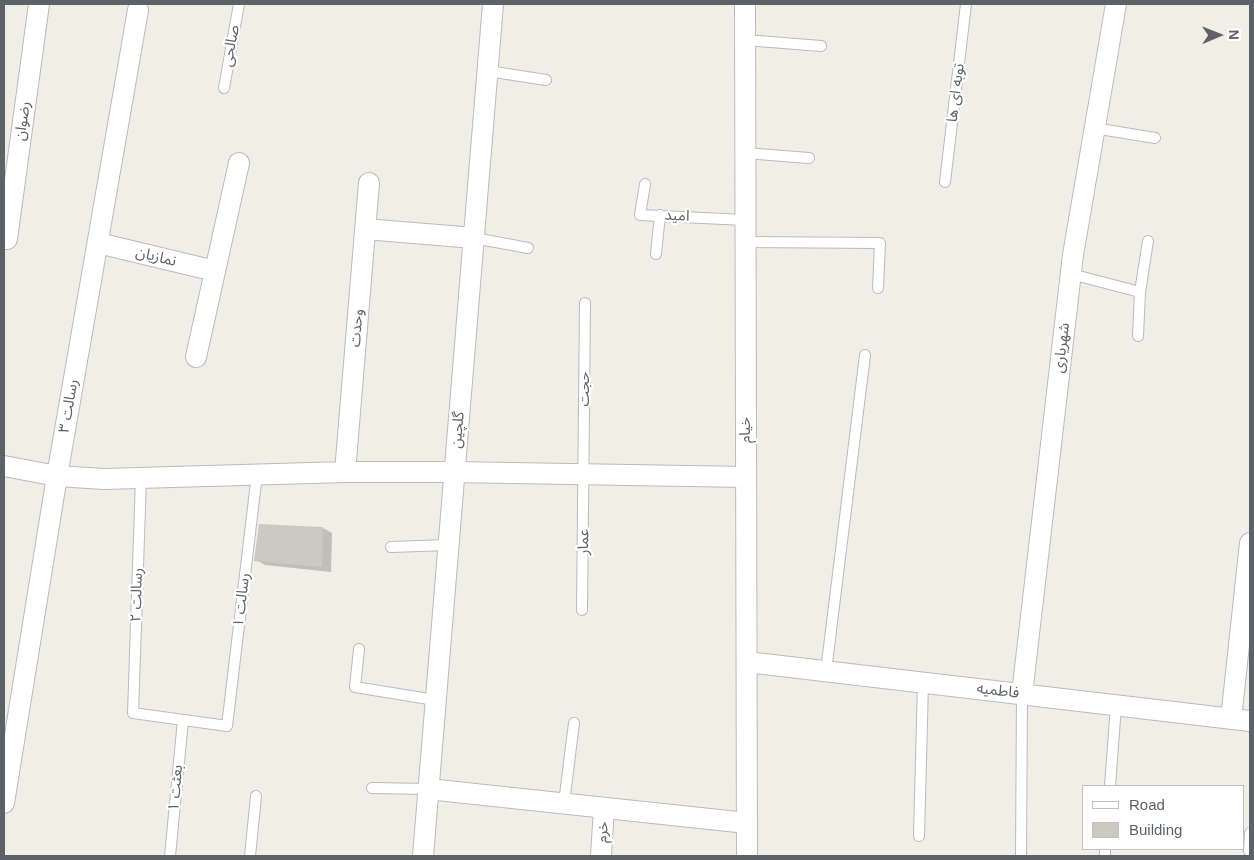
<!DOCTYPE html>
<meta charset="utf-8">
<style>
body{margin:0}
#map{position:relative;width:1254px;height:860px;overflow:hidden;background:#f1eee5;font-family:Arial,sans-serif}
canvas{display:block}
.frame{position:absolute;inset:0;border:5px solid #5d6267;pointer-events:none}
.legend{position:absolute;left:1082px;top:785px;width:162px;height:65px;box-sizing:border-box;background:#fff;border:1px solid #bec0c2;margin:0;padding:6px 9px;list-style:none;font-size:15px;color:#5d6267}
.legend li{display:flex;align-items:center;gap:10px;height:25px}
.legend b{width:25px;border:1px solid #bec0c2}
.north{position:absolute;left:1194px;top:10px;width:50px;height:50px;-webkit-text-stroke:4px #fff;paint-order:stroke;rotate:89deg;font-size:14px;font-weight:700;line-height:20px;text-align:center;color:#5d6267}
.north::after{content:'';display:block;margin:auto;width:18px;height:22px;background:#5d6267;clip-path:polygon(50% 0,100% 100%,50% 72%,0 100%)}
</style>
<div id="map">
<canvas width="1254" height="860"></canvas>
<div class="frame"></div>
<ul class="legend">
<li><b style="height:6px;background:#fff"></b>Road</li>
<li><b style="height:14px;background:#ccc8c2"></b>Building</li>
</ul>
<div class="north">N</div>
</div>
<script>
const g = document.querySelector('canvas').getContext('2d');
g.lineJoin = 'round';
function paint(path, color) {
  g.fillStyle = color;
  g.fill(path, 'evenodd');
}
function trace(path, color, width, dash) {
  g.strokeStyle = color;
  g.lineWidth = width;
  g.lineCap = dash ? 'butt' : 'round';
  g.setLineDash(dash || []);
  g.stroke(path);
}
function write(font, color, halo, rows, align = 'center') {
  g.font = font + ' Arial,"Noto Sans Arabic",sans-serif';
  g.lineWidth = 4.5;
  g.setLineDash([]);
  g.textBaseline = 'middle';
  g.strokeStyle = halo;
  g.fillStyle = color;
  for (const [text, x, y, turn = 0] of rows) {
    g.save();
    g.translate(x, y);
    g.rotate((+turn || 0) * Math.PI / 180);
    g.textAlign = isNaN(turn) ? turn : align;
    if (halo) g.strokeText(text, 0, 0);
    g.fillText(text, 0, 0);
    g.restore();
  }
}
paint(new Path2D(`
 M323 528 332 533 331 572 265 565 256 560Z`), '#0003');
paint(new Path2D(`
 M259 524 323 527 322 567 254 561Z`), '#ccc8c2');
const service = new Path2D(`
 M745 40 821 46
 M488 71 546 80
 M224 88 239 4
 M1094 128 1155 138
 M745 153 809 158
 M945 182 966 4
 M645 184 640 215 745 220
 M474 238 528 248
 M745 242 880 243 878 288
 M656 254 660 215
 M1071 274 1140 292
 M1138 336 1140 292 1148 241
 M141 478 133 713 227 726 257 474
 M391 547 448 545
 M582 610 585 303
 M359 649 355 687 435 700
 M826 671 865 355
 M1110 786 1116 706
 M372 788 428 789
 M564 803 574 723
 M919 836 923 683
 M1249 851 1250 833
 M170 856 183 720
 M250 856 256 796
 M1021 856 1022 694
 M1105 856V849`);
const minor = new Path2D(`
 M745 4 747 856
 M365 229 474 238
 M7 239 39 4
 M98 243 215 271
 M196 357 239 163
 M4 466 57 476 104 479 345 472H454L746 477
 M345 472 369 183
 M747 662 1250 721
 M1022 694 1073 255 1116 4
 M1231 719 1250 543
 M428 789 747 823
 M4 803 57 476 138 10
 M423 856 493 4
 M601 856 604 808`);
trace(service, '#b8bbc0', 12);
trace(minor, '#b8bbc0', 22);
trace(service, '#fff', 10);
trace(minor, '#fff', 20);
write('15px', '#5d6267', '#fff', [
 ["صالحی",231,46,-80],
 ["توبه ای ها",956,93,-83],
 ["رضوان",23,121,-82],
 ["امید",677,216,3],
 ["نمازیان",156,257,14],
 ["وحدت",357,328,-85],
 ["شهریاری",1062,348,-83],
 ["حجت",585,389,-90],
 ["رسالت ۳",69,406,-80],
 ["گلچین",458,430,-85],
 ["خیام",746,430,-90],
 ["عمار",584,542,-89],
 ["رسالت ۲",137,595,-88],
 ["رسالت ۱",242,600,-83],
 ["فاطمیه",998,691,7],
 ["بعثت ۱",176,788,-85],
 ["خرم",603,832,-86]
]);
</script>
